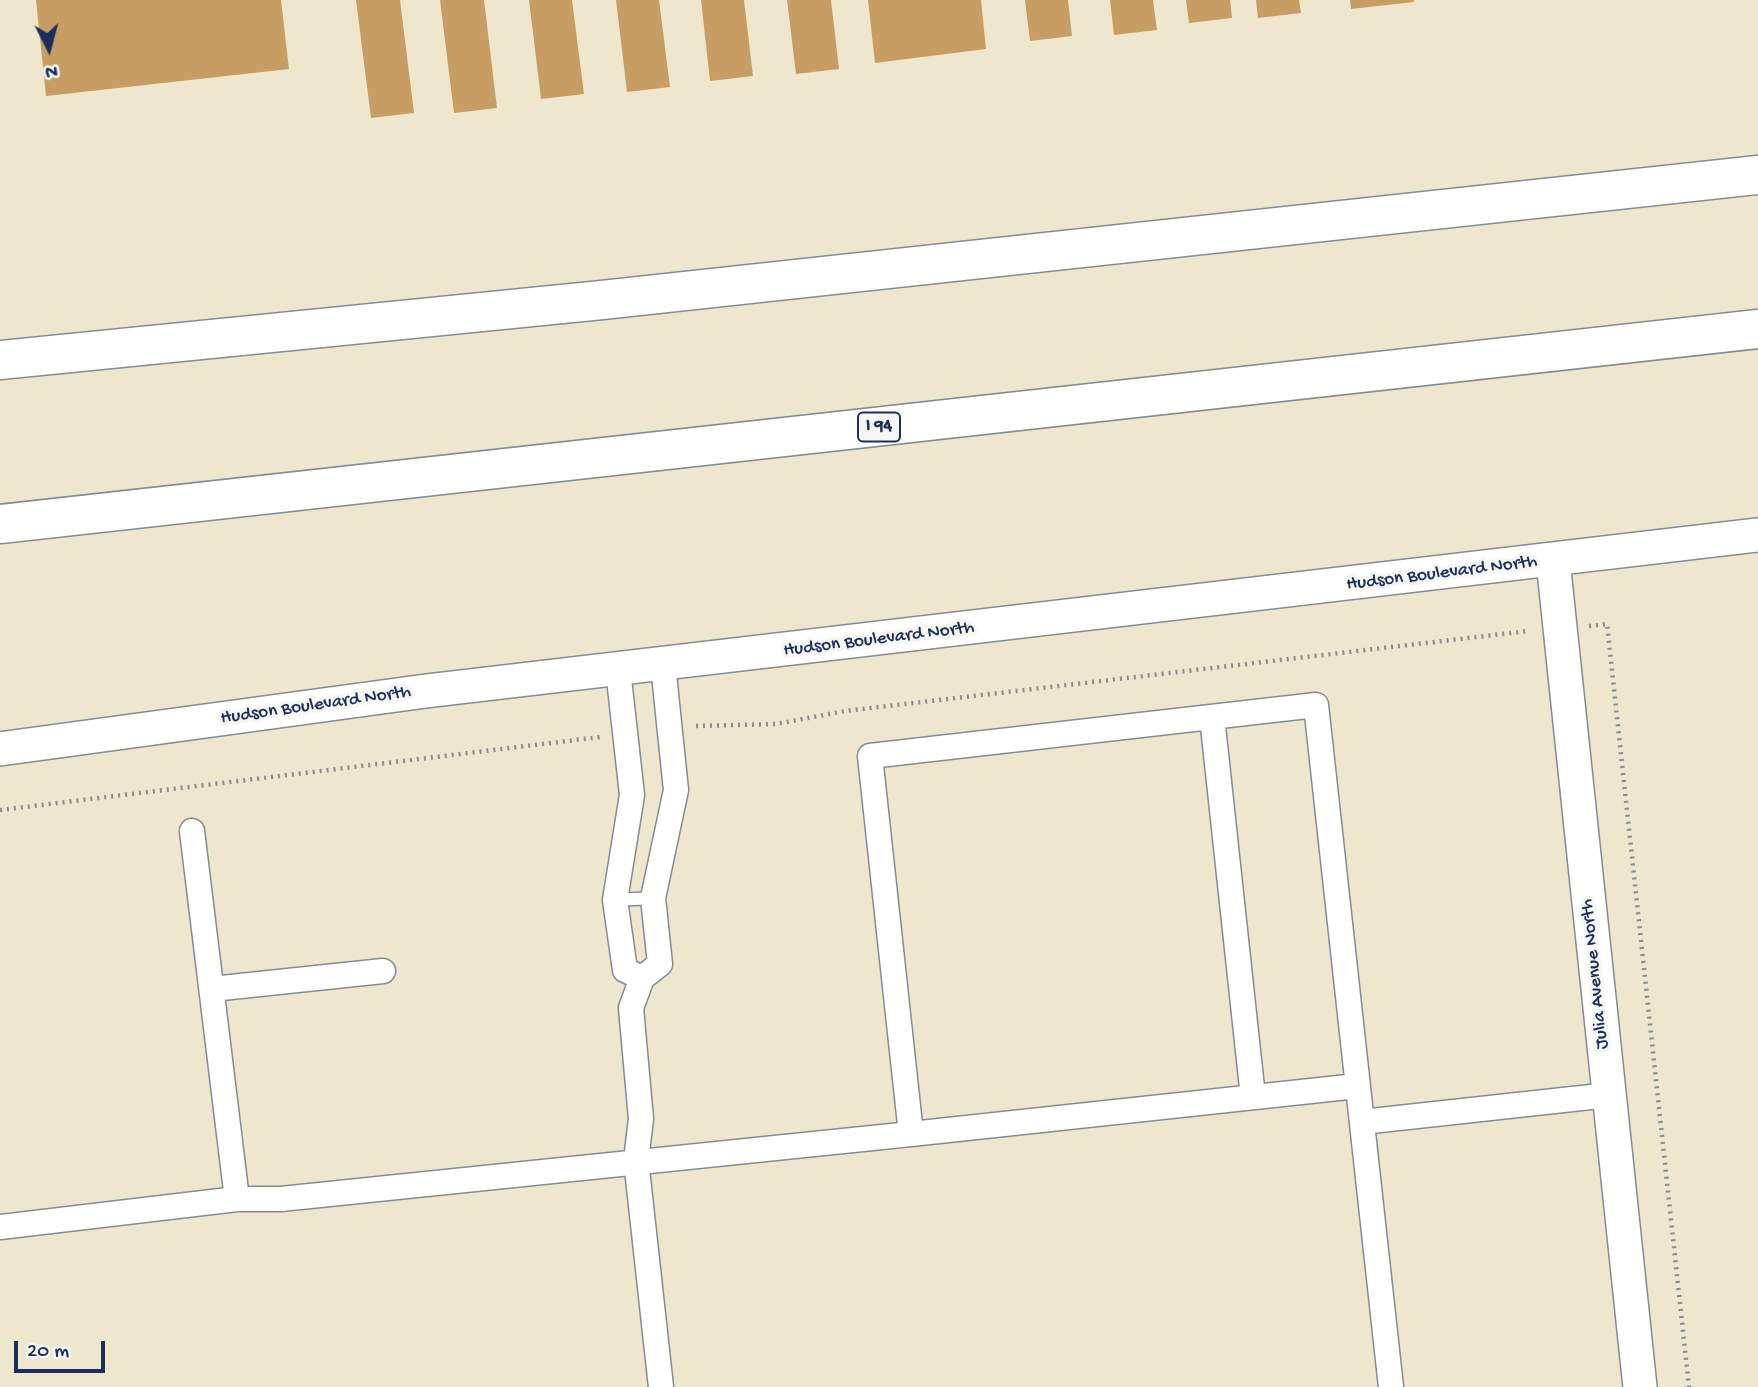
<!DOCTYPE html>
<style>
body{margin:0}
#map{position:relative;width:1758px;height:1387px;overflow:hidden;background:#eee7ce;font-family:"Gochi Hand",sans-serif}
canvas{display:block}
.north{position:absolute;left:14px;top:14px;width:70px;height:70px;-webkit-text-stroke:5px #f6f6f2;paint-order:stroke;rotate:174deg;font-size:19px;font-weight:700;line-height:28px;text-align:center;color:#1b2f5e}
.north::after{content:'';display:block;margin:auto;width:24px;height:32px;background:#1b2f5e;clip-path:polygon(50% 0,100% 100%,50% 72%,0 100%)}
.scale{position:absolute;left:14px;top:1341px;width:91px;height:32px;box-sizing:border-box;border:4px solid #1b2f5e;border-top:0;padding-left:9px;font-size:21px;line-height:24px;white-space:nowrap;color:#1b2f5e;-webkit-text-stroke:5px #f6f6f2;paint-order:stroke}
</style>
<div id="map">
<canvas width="1758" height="1387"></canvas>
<div class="north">N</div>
<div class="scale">20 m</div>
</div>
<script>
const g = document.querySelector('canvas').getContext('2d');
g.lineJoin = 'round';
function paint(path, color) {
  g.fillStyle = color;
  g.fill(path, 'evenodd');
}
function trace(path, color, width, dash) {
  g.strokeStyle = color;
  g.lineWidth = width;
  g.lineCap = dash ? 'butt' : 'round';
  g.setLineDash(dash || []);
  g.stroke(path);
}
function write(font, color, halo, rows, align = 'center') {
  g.font = font + ' "Gochi Hand",sans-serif';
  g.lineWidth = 7;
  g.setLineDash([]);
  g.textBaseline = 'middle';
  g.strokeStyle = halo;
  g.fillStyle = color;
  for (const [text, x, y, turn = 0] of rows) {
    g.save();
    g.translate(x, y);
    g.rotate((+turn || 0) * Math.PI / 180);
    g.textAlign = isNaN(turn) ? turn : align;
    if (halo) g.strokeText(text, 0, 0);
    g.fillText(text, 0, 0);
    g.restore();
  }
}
paint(new Path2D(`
 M36 0H281L289 69 46 96Z
 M356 0H400L414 113 371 118Z
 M440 0H484L497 108 454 113Z
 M529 0H572L584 94 541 99Z
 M616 0H659L670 87 627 92Z
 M701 0H744L753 76 710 81Z
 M787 0H831L839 69 796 74Z
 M868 0H981L986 49 875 63Z
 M1025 0H1068L1072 36 1030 41Z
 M1110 0H1153L1157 30 1114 35Z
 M1186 0H1230L1232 18 1189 23Z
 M1256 0H1299L1301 13 1258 18Z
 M1350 0H1414V2L1351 9Z`), '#c89d64');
const lane = new Path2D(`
 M615 900 653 898`);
const street = new Path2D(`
 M618 670 632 795 615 900 625 970 642 978
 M1212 717 1253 1097
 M192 831 237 1199
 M212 989 383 971
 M1357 1086 911 1134 870 756 1316 705 1391 1387
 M1362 1122 1609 1095
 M0 1227 237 1199H281L911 1134
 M661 1387 636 1160 641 1119 631 1008 642 978 660 964 653 898 676 790 663 665`);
const secondary = new Path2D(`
 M1553 561 1640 1387
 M0 749 426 691 1758 535`);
const highway = new Path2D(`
 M0 360 602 300 1758 175
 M0 524 1758 329`);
trace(lane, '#848b96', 15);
trace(street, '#848b96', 27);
trace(secondary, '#848b96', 36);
trace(highway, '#848b96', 41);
trace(new Path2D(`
 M1589 626 1607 624 1689 1387
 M696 726 776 724 845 711 1528 631
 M0 810 600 737`), '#848b96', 4.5, [2, 5]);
trace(lane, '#fff', 12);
trace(street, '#fff', 24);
trace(secondary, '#fff', 33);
trace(highway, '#fff', 38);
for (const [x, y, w] of [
 [879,427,42]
]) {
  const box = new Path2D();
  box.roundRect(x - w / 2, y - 14.5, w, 29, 5);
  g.fillStyle = '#f6f6f2';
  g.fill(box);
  trace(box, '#1b2f5e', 2);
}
write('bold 18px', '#1b2f5e', null, [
 ["I 94",879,427]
]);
write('19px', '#1b2f5e', '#f6f6f2', [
 ["Hudson Boulevard North",1442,574,-7],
 ["Hudson Boulevard North",879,640,-7],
 ["Hudson Boulevard North",316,706,-8],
 ["Julia Avenue North",1596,974,-96]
]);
</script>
